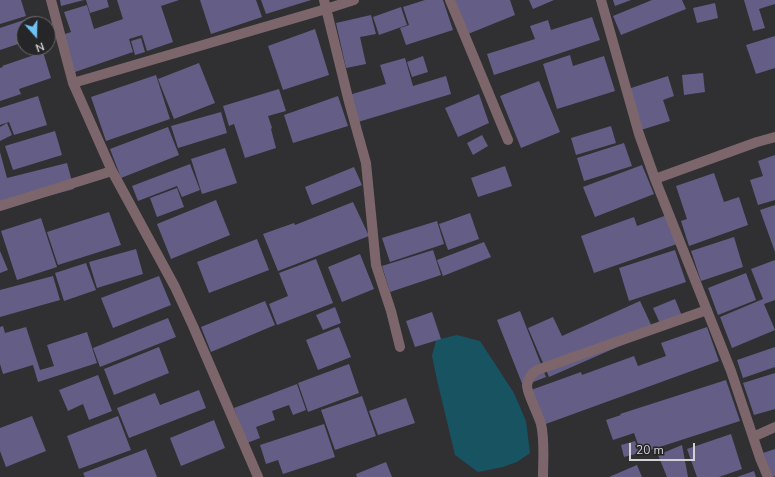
<!DOCTYPE html>
<style>
body{margin:0}
#map{position:relative;width:775px;height:477px;overflow:hidden;background:#302f32;font-family:"Nunito Sans",sans-serif}
canvas{display:block}
.north{position:absolute;left:16px;top:16px;width:40px;height:40px;box-sizing:border-box;background:#262629;border:1px solid #6b6b6d;border-radius:50%;rotate:160deg;font-size:11px;font-weight:700;line-height:16px;text-align:center;color:#d2d2d4}
.north::after{content:'';display:block;margin:auto;width:14px;height:18px;background:#6fc2f4;clip-path:polygon(50% 0,100% 100%,50% 72%,0 100%)}
.scale{position:absolute;left:629px;top:443px;width:66px;height:18px;box-sizing:border-box;border:2px solid #d2d2d4;border-top:0;padding-left:5px;font-size:12px;line-height:14px;white-space:nowrap;color:#d2d2d4;-webkit-text-stroke:3px #262629;paint-order:stroke}
</style>
<div id="map">
<canvas width="775" height="477"></canvas>
<div class="north">N</div>
<div class="scale">20 m</div>
</div>
<script>
const g = document.querySelector('canvas').getContext('2d');
g.lineJoin = 'round';
function paint(path, color) {
  g.fillStyle = color;
  g.fill(path, 'evenodd');
}
function trace(path, color, width, dash) {
  g.strokeStyle = color;
  g.lineWidth = width;
  g.lineCap = dash ? 'butt' : 'round';
  g.setLineDash(dash || []);
  g.stroke(path);
}
paint(new Path2D(`
 M457 335 480 341 514 393 526 421 530 453 517 462 503 467 478 472 455 455 437 380 432 356 436 340Z`), '#185362');
paint(new Path2D(`
 M0 0H21L26 16 0 24Z
 M60 0H84L61 6Z
 M86 0H107L109 7 90 13Z
 M117 0H179L161 6 173 42 147 51 142 35 129 39 133 52 75 72 62 35 71 32 64 12 87 5 94 29 123 19Z
 M200 0H256L262 17 211 34Z
 M261 0H311L266 14Z
 M425 0H443L453 30 406 45 400 28 409 25 403 7Z
 M455 0H510L515 15 468 34Z
 M529 0H554L533 9Z
 M613 0H631L615 6Z
 M652 0H682L686 9 621 35 613 16Z
 M744 0H775V4L759 9 765 28 753 31Z
 M715 3 718 18 697 23 693 8Z
 M401 7 407 25 379 35 373 17Z
 M371 15 376 34 360 37 366 64 346 68 336 23Z
 M36 16 39 24H24V42L0 50V28Z
 M592 17 600 40 494 75 487 54 535 39 530 26 548 20 551 30Z
 M315 29 329 75 283 90 268 46Z
 M775 36V68L756 74 746 45Z
 M141 38 145 52 135 55 131 41Z
 M43 52 51 78 19 89 21 94 0 101V68L3 67 2 66Z
 M570 55 573 66 604 56 615 91 557 109 543 64Z
 M423 56 428 72 412 77 407 62Z
 M405 58 413 86 446 76 451 94 358 122 349 95 386 84 380 65Z
 M199 63 215 103 174 119 158 79Z
 M703 73 705 92 684 95 682 75Z
 M156 75 170 119 106 141 91 97Z
 M668 76 674 96 663 100 670 121 641 130 628 89Z
 M539 81 560 132 521 148 500 96Z
 M279 89 286 111 268 116 272 128 271 129 276 148 245 158 234 124 229 126 223 106Z
 M479 94 489 123 458 137 445 108Z
 M38 96 47 125 14 135 9 122 0 125V108Z
 M338 96 348 126 293 143 284 115Z
 M221 112 227 133 178 148 171 126Z
 M7 123 12 135 0 141V127Z
 M611 126 616 143 576 155 571 138Z
 M168 127 179 155 121 178 110 149Z
 M55 131 62 155 13 170 5 146Z
 M482 135 488 146 473 155 467 143Z
 M624 143 632 166 584 181 577 158Z
 M225 148 237 183 202 194 191 159Z
 M0 152 7 178 67 163 74 189 0 209Z
 M775 155V200L758 205 750 180 763 176 758 161Z
 M190 164 200 190 182 197 177 186 138 201 132 186Z
 M642 165 654 194 595 217 583 187Z
 M505 166 512 186 478 197 471 178Z
 M354 167 362 185 312 205 305 187Z
 M714 173 724 202 739 197 748 225 689 246 681 221 687 219 676 186Z
 M177 188 184 207 157 217 150 198Z
 M216 200 230 235 171 259 157 224Z
 M353 202 369 236 278 271 263 234 294 223 295 225Z
 M775 205V252L760 210Z
 M109 212 121 245 58 265 47 232Z
 M470 213 479 239 448 250 439 224Z
 M667 215 677 244 594 273 581 236 634 217 637 226Z
 M41 218 57 267 17 280 1 231Z
 M437 221 444 244 390 262 382 238Z
 M734 237 743 267 701 281 691 251Z
 M257 239 269 270 209 293 197 262Z
 M484 242 491 257 443 276 437 260Z
 M136 249 143 274 97 288 89 262Z
 M433 250 441 275 390 292 382 266Z
 M675 250 686 282 629 301 619 268Z
 M0 251 8 270 0 273Z
 M360 254 374 289 342 302 328 267Z
 M316 259 333 303 277 325 269 304 288 296 279 273Z
 M775 260V300L764 304 775 330 732 348 720 317 763 299 751 269Z
 M86 263 96 290 64 301 55 273Z
 M746 273 756 300 718 315 708 288Z
 M53 276 60 300 0 317V290Z
 M159 276 171 305 113 328 101 298Z
 M675 299 684 321 663 330 653 308Z
 M265 301 275 325 211 352 201 327Z
 M640 301 654 331 549 377 528 328 553 317 562 336Z
 M335 307 341 323 323 330 316 315Z
 M520 311 546 377 523 386 497 320Z
 M432 312 441 339 415 347 406 321Z
 M168 318 176 337 100 367 93 348Z
 M3 326 5 333 26 327 40 370 54 366 47 345 87 332 97 363 38 382 33 365 3 374 0 364V327Z
 M339 327 351 357 318 370 306 340Z
 M707 327 719 361 543 425 531 390 581 372 582 375 634 356 638 366 666 356 661 343Z
 M159 347 169 373 114 395 104 369Z
 M775 347V367L743 378 737 360Z
 M349 364 359 393 308 412 298 383Z
 M775 373V409L754 415 743 383Z
 M98 375 112 411 89 420 83 404 68 411 59 390Z
 M726 380 740 421 641 453 634 433 613 440 606 420 621 415 620 414Z
 M297 384 306 410 293 415 289 405 272 411 275 420 256 427 260 438 247 443 234 408Z
 M199 390 206 408 129 438 117 408 155 393 160 405Z
 M362 396 376 436 335 450 321 410Z
 M406 398 415 423 378 435 369 411Z
 M32 416 46 451 6 467 0 451V428Z
 M118 416 131 450 79 469 67 436Z
 M214 420 225 448 181 466 170 438Z
 M324 424 335 457 283 474 278 460 266 464 260 445Z
 M731 434 742 469 719 477H697L687 449Z
 M635 441 639 453 624 457 621 445Z
 M682 445 688 477H667L658 455Z
 M146 449 157 477H85L83 473Z
 M775 449V476L773 477 763 453Z
 M386 462 392 477H357L356 474Z
 M637 465 642 477H609Z
 M754 471 756 477H737Z`), '#645e86');
trace(new Path2D(`
 M51 0 73 83 112 171 175 287 193 326 258 477
 M324 0 349 102 366 163 376 265 391 311 400 347
 M450 0 508 140
 M601 0 639 134 655 179 731 371 760 458 768 477
 M73 83 326 9 354 0
 M655 179 757 142 775 137
 M0 206 112 171
 M753 437 775 427
 M543 477C543 459 545 441 541 424 538 413 527 394 527 385 528 378 531 374 537 370L707 310`), '#7c666b', 10);
</script>
